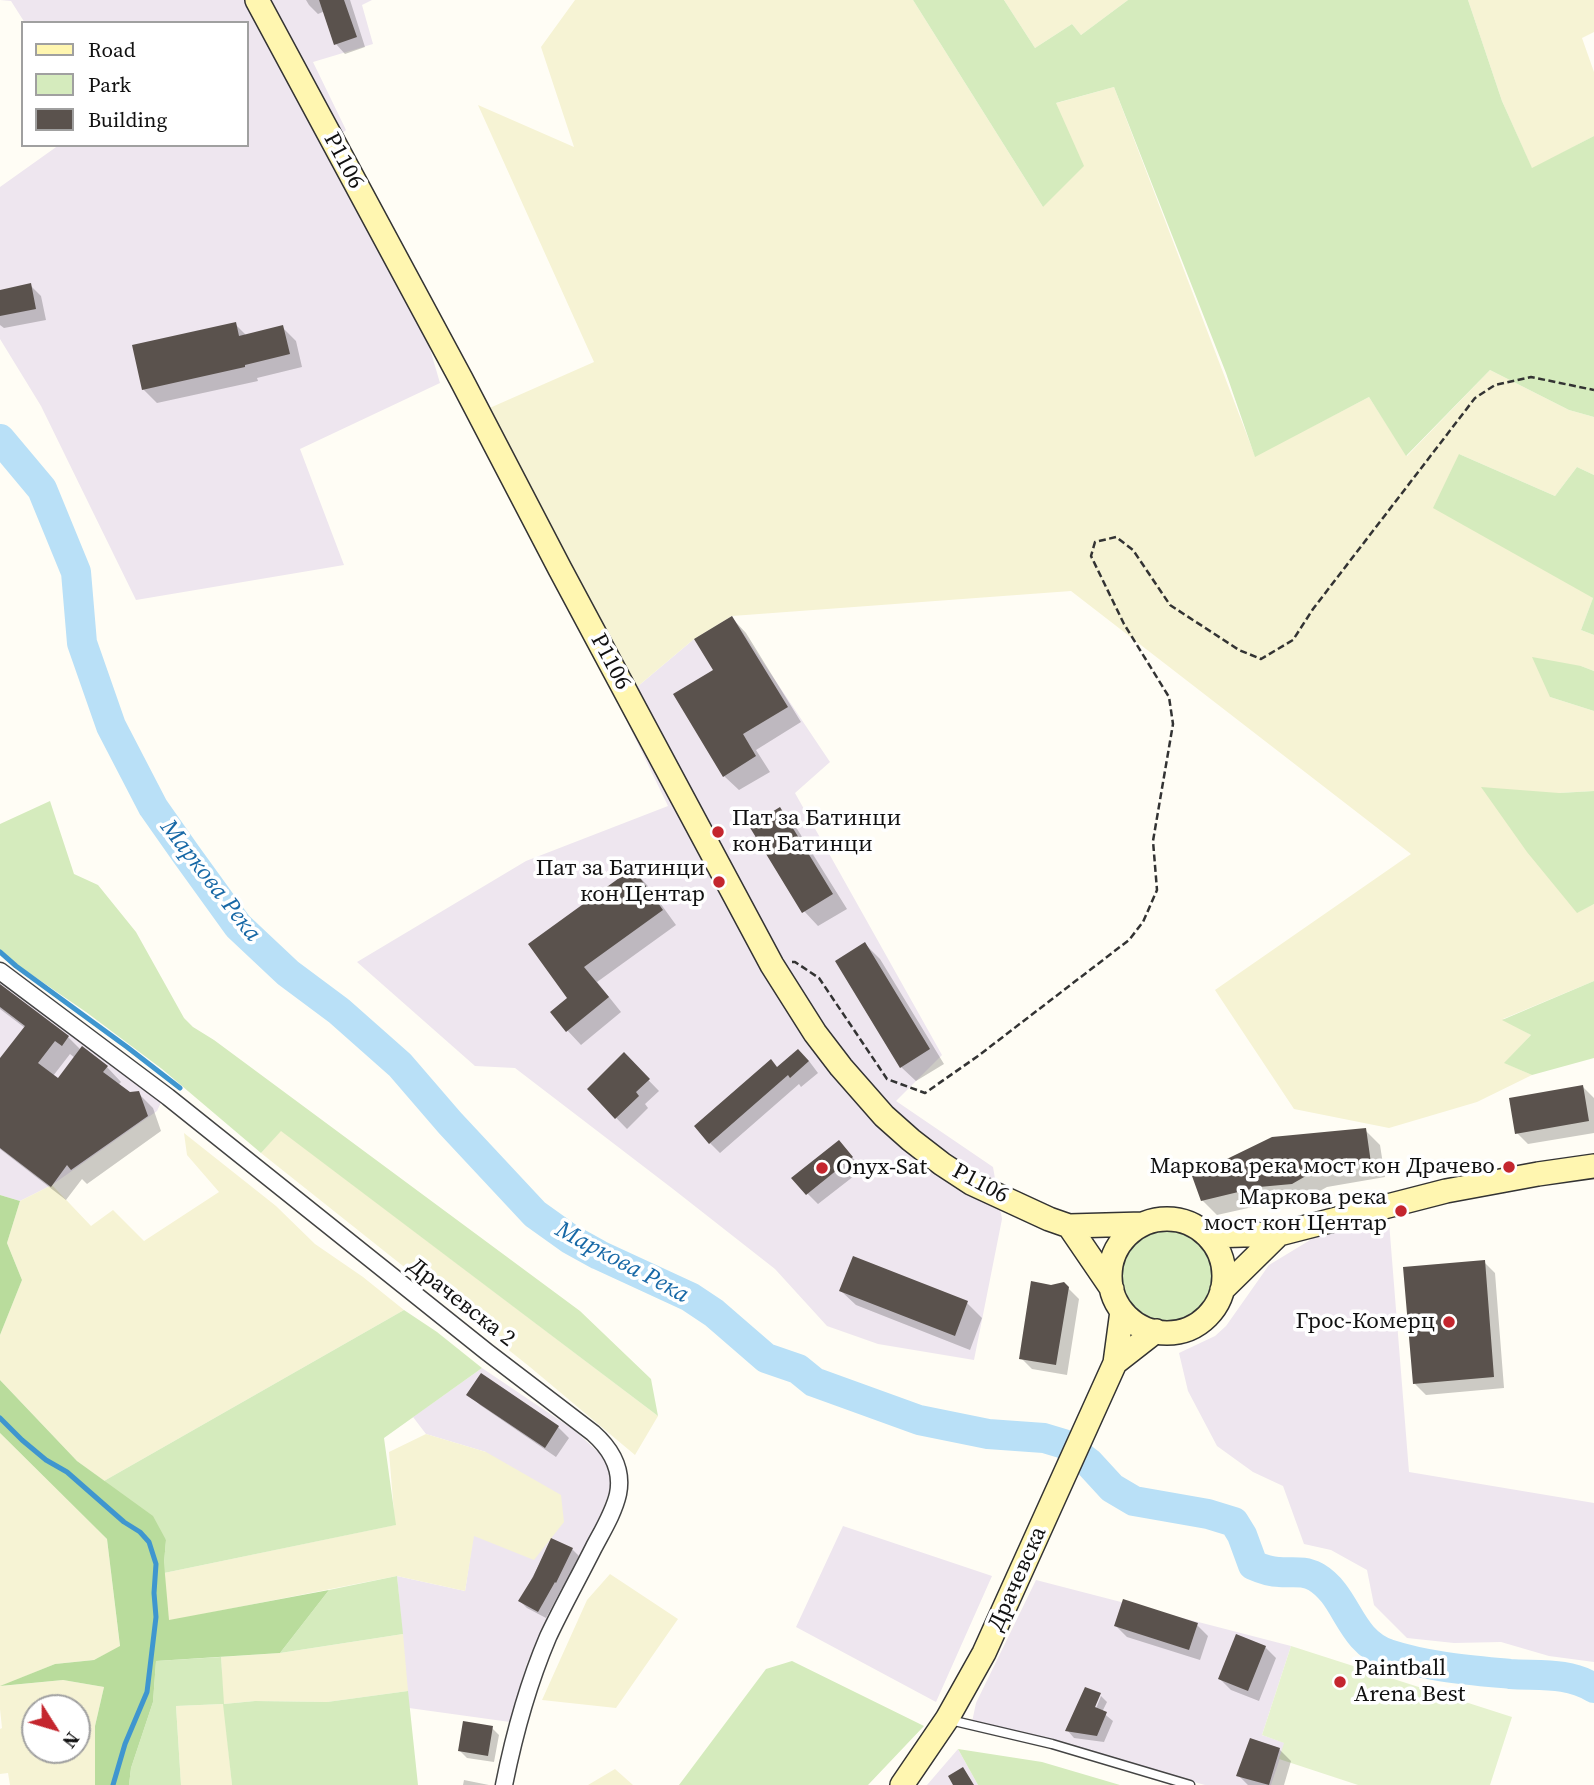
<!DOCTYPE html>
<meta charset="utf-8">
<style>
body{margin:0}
#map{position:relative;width:1594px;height:1785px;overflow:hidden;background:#fffdf5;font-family:"Source Serif 4",serif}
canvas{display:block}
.legend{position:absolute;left:21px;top:21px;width:228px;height:126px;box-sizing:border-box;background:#fff;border:2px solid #a0a0a0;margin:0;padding:9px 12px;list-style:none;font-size:21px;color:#111}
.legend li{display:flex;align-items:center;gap:14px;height:35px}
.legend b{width:35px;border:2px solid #a0a0a0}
.north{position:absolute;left:21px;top:1694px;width:70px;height:70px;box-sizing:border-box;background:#fff;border:2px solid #a0a0a0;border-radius:50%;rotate:127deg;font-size:19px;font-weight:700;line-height:28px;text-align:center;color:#111}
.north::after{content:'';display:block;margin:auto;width:24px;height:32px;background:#c4262e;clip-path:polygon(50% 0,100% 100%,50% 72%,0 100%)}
</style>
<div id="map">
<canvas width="1594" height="1785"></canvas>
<ul class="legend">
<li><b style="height:9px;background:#fff6b0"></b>Road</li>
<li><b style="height:19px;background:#d5ebbd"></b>Park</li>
<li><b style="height:19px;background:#5a524d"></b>Building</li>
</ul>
<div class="north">N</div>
</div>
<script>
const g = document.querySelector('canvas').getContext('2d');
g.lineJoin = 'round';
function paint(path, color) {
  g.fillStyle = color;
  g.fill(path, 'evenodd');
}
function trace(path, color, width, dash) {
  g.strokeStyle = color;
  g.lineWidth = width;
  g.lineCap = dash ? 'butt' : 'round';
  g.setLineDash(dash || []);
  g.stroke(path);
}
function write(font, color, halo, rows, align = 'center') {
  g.font = font + ' "Source Serif 4",serif';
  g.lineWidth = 7;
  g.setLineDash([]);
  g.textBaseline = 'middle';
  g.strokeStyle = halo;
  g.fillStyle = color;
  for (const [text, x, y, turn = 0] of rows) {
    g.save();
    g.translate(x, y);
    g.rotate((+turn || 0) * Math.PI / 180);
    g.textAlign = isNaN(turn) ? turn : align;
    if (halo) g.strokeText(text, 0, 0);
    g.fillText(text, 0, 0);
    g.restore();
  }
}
paint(new Path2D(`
 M0 0H372L362 5 373 44 313 62 346 130 327 148 425 332 440 383 300 449 344 565 136 600 41 406 0 339V187L59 145H247V23H25L11 1Z
 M732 616 830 762 795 793 942 1055 896 1101 993 1167 1002 1219 974 1360 878 1344 827 1326 775 1269 673 1189 515 1068 475 1066 357 962 526 861 668 806 618 703 694 639Z
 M0 978 163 1098 157 1111 52 1185 20 1201 0 1195Z
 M1389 1222 1409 1472 1594 1503V1662L1549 1656 1501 1642 1454 1643 1407 1638 1374 1605 1367 1570 1331 1550 1304 1544 1283 1486 1253 1472 1217 1446 1188 1391 1179 1353 1215 1336 1226 1326 1269 1265 1325 1231Z
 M482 1368 574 1430 606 1459 614 1479 594 1533 527 1663 510 1722 409 1708 397 1576 465 1591 486 1452 426 1434 413 1417Z
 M843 1526 992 1576 936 1702 796 1627Z
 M1036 1580 1291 1646 1262 1735 1285 1743 1271 1785H1205L972 1722 976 1703Z
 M958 1749 978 1785H927Z`), '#eee6ef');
paint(new Path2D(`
 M575 0H913L1043 207 1053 104 1114 87 1255 456 1369 397 1407 456 1490 370 1569 410 1594 417V475L1577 467 1555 496 1459 454 1593 598 1581 630 1594 635V671L1581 666 1550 697 1594 711V791L1559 793 1577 912 1594 904V981L1503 1019 1531 1035 1505 1063 1532 1075 1477 1102 1389 1128 1294 1109 1215 990 1411 854 1071 591 732 616 694 639 618 703 476 414 594 362 478 105 574 147 541 47Z
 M1004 0H1128L1081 35 1072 24 1035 48Z
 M1468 0H1594V32L1582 38 1594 72V136L1532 169 1502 101Z
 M281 1130 658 1416 635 1455 530 1367 261 1153Z
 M184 1133 276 1206 315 1244 363 1277 404 1310 104 1481 77 1461 0 1380V1335L22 1280 7 1243 20 1201 52 1185 91 1226 113 1210 144 1241 219 1192 187 1155Z
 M0 1433 107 1539 120 1647 94 1660 55 1664 1 1686 63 1680 104 1687 95 1726V1785H10L8 1773 0 1774V1729L2 1728 0 1709ZM35 1708H77V1750H35Z
 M426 1434 486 1452 561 1495 564 1522 534 1560 474 1536 465 1591 397 1576 168 1621 164 1573 395 1525 389 1452Z
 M610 1574 678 1619 616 1708 542 1700 587 1600Z
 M403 1634 408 1691 327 1702 255 1701 224 1704 232 1785H181L176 1706 223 1704 221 1657 280 1653Z
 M615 1769 633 1785H588Z`), '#f6f3d4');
paint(new Path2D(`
 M913 0H1004L1035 48 1072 24 1081 35 1128 0H1468L1502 101 1532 168 1594 136V417L1569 410 1490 370 1406 456 1369 397 1255 457 1226 373 1114 87 1056 103 1084 166 1043 207Z
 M1459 454 1555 496 1577 467 1594 475V635L1581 630 1593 598 1433 508Z
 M1532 657 1581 666 1594 671V711L1550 697Z
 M1481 787 1559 793 1594 791V904L1577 913 1527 852Z
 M50 801 74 874 98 885 136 932 184 1018 193 1027 214 1040 580 1311 651 1379 658 1416 281 1131 261 1153 162 1069 86 1012 0 953V824Z
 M1594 981V1058L1532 1075 1504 1063 1531 1035 1502 1020Z
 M1119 1275a49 49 0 1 1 98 0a49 49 0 1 1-98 0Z
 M404 1310 437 1332 482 1368 384 1438 396 1525 164 1573V1563L166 1540 104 1481Z
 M397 1576 403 1634 280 1653 329 1590Z
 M221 1657 224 1704 255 1701 327 1702 408 1691 418 1785H232L223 1704 176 1706 181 1785H129L131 1768 153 1702 156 1661Z
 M792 1661 924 1726 868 1785H679L766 1669Z
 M958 1749 1042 1762 1120 1785H978Z`), '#d5ebbd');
paint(new Path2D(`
 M0 1195 20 1201 7 1243 22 1280 0 1335Z
 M0 1380 77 1461 153 1516 166 1540 164 1563 169 1620 329 1590 280 1653 156 1661 153 1702 131 1768 129 1785H95V1726L104 1687 63 1680 0 1686 55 1664 94 1660 120 1646 107 1539 0 1433Z`), '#b9dc9c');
paint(new Path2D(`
 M1291 1646 1512 1717 1490 1785H1358L1279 1759 1284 1743 1262 1735Z`), '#e6f2cf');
paint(new Path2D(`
 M306 0H350L365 47 345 54 336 44 325 11 318 14 309 5Z
 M30 285 41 296 46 320 4 328 0 325V292Z
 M235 324 247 336 282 327 296 341 302 367 257 378 258 381 157 403 143 389Z
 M732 618 746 633 801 722 756 750 770 772 739 790 724 776 715 670Z
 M780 809 794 824 847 909 818 926 804 911Z
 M633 870 647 885 676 925 597 982 621 1012 581 1045 567 1030 569 998 530 945Z
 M865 944 880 959 944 1064 916 1081 901 1067Z
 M0 985 68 1037 81 1050 107 1067 121 1082 118 1085 129 1094 138 1093 153 1108 161 1131 87 1184 82 1179 66 1200 0 1149V1061L25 1028 0 1009ZM70 1054 75 1058 58 1080 53 1076Z
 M624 1055 659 1091 645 1104 648 1108 627 1129 589 1090Z
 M809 1061 818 1073 801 1087 799 1084 720 1153 710 1143 778 1069Z
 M1583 1087 1594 1098V1133L1528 1144 1517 1133Z
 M1365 1130 1380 1145 1385 1177 1327 1187 1307 1198 1275 1202 1217 1215 1202 1200Z
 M849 1154 863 1169 818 1204 807 1193Z
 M854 1258 967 1303 982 1318 970 1350 856 1305 841 1291Z
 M1484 1262 1495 1273 1504 1388 1426 1395 1415 1384Z
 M1064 1284 1079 1299 1067 1375 1032 1369 1021 1358 1051 1286Z
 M481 1376 558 1427 569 1438 556 1457 480 1405 469 1394Z
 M552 1540 572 1549 579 1556 564 1589 562 1588 546 1618 527 1608 520 1601Z
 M1197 1625 1208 1636 1200 1660 1127 1637 1116 1626Z
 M1265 1647 1276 1658 1259 1701 1231 1690 1220 1679Z
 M1086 1689 1100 1695H1098L1093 1716 1101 1696 1107 1702 1102 1712 1113 1721 1104 1742 1074 1738 1068 1731Z
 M492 1728 499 1735 494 1762 467 1758 460 1751Z
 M1279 1749 1291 1761 1284 1785H1248L1238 1775Z
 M464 1780 489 1785H463Z`), '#0003');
trace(new Path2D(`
 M0 952 16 966 127 1047 180 1088
 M0 1418 22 1440 46 1460 67 1472 124 1522 140 1532 149 1542 156 1564 154 1593 156 1617 147 1692 125 1744 113 1785`), '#3f96cf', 5);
trace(new Path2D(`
 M0 439 42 489 76 572 82 643 111 726 153 807 186 854 238 926 288 973 339 1011 400 1065 450 1123 535 1214 570 1239 599 1255 690 1297 714 1313 766 1358 798 1369 814 1382 919 1420 988 1434 1044 1438 1064 1444 1089 1463 1112 1488 1134 1501 1208 1514 1234 1522 1242 1535 1253 1565C1262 1569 1270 1572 1279 1572 1293 1573 1303 1570 1316 1577 1348 1596 1348 1640 1388 1654 1428 1667 1469 1670 1510 1674 1539 1676 1568 1672 1594 1688`), '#b9e0f7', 30);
paint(new Path2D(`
 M319 0H344L357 37 334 45Z
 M31 283 36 309 0 316V290Z
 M236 322 239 336 283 325 290 354 245 365V367L142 390 132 345Z
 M732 616 788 707 743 734 756 756 723 777 673 694 713 670 694 639Z
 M780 807 833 894 802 913 749 826Z
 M633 868 663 910 584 967 609 997 566 1032 550 1012 567 998 528 944Z
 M865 942 930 1049 900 1068 835 961Z
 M0 984 69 1036 62 1046 55 1041 38 1063 58 1078 82 1046 108 1066 103 1072 130 1092 139 1091 148 1116 71 1170 67 1165 51 1187 0 1148V1058L25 1026 0 1007Z
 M798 1049 809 1061 790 1078 788 1075 709 1144 694 1126 771 1059 777 1067Z
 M624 1052 650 1079 636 1092 639 1096 615 1119 587 1089Z
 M1583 1085 1589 1121 1515 1134 1509 1098Z
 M1366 1128 1371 1163 1311 1173 1292 1184 1259 1187 1201 1201 1192 1176 1272 1137Z
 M839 1140 853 1157 806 1195 791 1178Z
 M853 1256 968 1301 955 1336 839 1291Z
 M1485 1260 1494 1377 1413 1384 1403 1267Z
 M1031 1281 1051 1285 1064 1282 1069 1287 1056 1365 1019 1359Z
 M481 1373 559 1426 545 1448 466 1395Z
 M551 1538 573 1548 556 1583 555 1582 538 1612 518 1601 533 1577Z
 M1123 1599 1198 1623 1189 1650 1114 1626Z
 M1236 1634 1266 1646 1248 1691 1218 1679Z
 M1085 1687 1101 1693 1095 1707 1107 1712 1097 1736 1065 1731Z
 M463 1721 493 1726 488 1756 458 1751Z
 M1250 1738 1280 1748 1269 1785 1236 1776Z
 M963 1767 974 1785H953L948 1776Z`), '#5a524d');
const service = new Path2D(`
 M950 1720 1052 1744 1190 1785`);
const minor = new Path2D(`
 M0 971 168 1097 487 1352 593 1433C611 1449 623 1469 618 1494 614 1512 603 1530 594 1547 579 1577 562 1607 548 1637 528 1684 514 1735 504 1785`);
const secondary = new Path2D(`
 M257 0 461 379 560 569 772 965 815 1033 841 1067 884 1116 911 1140 942 1164 971 1183 1049 1219 1069 1226 1143 1224
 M1110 1276a57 57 0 1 1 114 0a57 57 0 1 1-114 0Z
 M1069 1226 1112 1289
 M1208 1236 1279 1234 1446 1191 1538 1174 1594 1166
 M1222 1290 1279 1234
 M1115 1363 1156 1331
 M902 1785 947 1719 984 1653 1115 1363 1122 1311`);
trace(service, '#444', 11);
trace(minor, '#444', 19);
trace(secondary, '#333', 26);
trace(new Path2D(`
 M792 962H795L819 978 887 1079 925 1093 978 1056 1129 940 1143 922 1157 890 1153 841 1173 724 1169 697 1124 624 1091 556 1095 542 1116 537 1133 550 1170 605 1239 650 1261 659 1293 640 1313 609 1475 398 1495 385 1531 377 1594 390`), '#333', 2.5, [7, 3.5]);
trace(service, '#fff', 8);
trace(minor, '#fff', 16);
trace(secondary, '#fff6b0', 23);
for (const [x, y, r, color] of [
 [718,832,7,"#c4262e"],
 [719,882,7,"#c4262e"],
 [1509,1167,7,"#c4262e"],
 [822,1168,7,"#c4262e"],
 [1401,1211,7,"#c4262e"],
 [1449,1322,7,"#c4262e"],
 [1340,1682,7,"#c4262e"]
]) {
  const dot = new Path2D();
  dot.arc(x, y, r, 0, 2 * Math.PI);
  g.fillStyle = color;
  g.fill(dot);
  trace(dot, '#fff', 2.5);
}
write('23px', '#111', '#fff', [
 ["P1106",343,161,62],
 ["P1106",610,662,62],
 ["P1106",980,1184,28],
 ["Драчевска 2",461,1303,38],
 ["Драчевска",1018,1579,-66]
]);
write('23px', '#111', '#fff', [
 ["Пат за Батинци",732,819,"left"],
 ["кон Батинци",732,845,"left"],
 ["Пат за Батинци",705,869],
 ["кон Центар",705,895],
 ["Маркова река мост кон Драчево",1495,1167],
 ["Onyx-Sat",836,1168,"left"],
 ["Маркова река",1387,1198],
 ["мост кон Центар",1387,1224],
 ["Грос-Комерц",1435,1322],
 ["Paintball",1354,1669,"left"],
 ["Arena Best",1354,1695,"left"]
], 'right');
write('italic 24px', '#1768a6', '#fff', [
 ["Маркова Река",210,881,52],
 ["Маркова Река",622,1263,28]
]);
</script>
